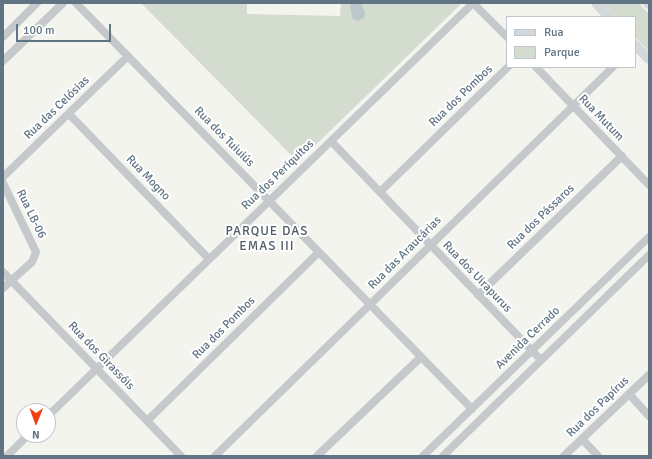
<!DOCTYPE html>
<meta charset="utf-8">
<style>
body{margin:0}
#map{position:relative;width:652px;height:459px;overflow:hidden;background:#f4f4ef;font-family:Signika,sans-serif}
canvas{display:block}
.frame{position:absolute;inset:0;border:4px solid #607483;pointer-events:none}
.legend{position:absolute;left:506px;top:16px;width:130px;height:52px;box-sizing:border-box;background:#fff;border:1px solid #bfc7cd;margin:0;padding:5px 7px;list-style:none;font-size:12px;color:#607483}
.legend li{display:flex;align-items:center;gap:8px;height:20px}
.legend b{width:20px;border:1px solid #bfc7cd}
.north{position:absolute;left:16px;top:403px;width:40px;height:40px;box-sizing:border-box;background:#fff;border:1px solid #bfc7cd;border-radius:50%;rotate:181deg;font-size:11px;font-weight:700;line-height:16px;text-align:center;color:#607483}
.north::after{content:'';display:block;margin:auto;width:14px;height:18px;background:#f34010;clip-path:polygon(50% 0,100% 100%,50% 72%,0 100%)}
.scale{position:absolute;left:16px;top:24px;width:95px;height:18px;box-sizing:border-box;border:2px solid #607483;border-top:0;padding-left:5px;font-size:12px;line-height:14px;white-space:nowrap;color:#607483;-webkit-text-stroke:3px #fff;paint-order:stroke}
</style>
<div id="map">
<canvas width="652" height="459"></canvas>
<div class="frame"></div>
<ul class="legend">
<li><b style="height:5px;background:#d2d8dc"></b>Rua</li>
<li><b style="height:11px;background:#d4dcd0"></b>Parque</li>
</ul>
<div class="north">N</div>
<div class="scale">100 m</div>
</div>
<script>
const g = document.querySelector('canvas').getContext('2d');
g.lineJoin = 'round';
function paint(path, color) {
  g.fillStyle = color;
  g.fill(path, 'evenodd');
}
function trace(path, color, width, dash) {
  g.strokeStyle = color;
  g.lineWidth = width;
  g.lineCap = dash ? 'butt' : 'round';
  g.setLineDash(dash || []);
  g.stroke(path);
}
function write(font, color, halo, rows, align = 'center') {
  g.font = font + ' Signika,sans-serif';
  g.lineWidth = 4;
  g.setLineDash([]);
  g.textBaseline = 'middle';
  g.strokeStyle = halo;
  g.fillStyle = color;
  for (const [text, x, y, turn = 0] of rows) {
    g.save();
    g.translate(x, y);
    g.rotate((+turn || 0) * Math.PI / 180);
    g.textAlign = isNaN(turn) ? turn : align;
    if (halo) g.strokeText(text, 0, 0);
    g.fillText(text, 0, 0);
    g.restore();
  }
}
paint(new Path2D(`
 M141 3H247V14L340 16 341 3H462L298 162Z
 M603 3H639L649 14V51L635 37V17H616Z`), '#d4dcd0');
paint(new Path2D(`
 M350 3H361L365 12 364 18 358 21 352 18Z`), '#bbc9cd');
trace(new Path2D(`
 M76 3 472 409
 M473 3 507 37
 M3 37 37 3
 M3 61 63 3
 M536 67 649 185
 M69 114 209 259
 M331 141 541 360
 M3 177 128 56
 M3 183 36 252 32 262 3 288
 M380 192 508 67
 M3 272 181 456
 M478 295 622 156
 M629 394 649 416
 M48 416 473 3
 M147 421 319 252
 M582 439 598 456
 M7 456 28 435
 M215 456 613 67
 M317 456 421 357
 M423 456 649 237
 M443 456 649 255
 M564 456 649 375`), '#c6c9cc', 8);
trace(new Path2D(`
 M596 3 609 17
 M648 3 649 4
 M635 45 649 59`), '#d2d8dc', 10);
write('12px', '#607483', '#fff', [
 ["Rua dos Pombos",461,96,-44],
 ["Rua das Celósias",57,108,-44],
 ["Rua Mutum",601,118,46],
 ["Rua dos Tuiuiús",224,137,45],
 ["Rua dos Periquitos",278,175,-44],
 ["Rua Mogno",148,178,46],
 ["Rua LB-06",31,214,64],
 ["Rua dos Pássaros",541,217,-44],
 ["Rua das Araucárias",405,253,-45],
 ["Rua dos Uirapurus",477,277,46],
 ["Rua dos Pombos",224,328,-45],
 ["Avenida Cerrado",528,338,-44],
 ["Rua dos Girassóis",101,356,46],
 ["Rua dos Papírus",598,407,-44]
]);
g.letterSpacing = '1px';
write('13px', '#4f5d67', '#fff', [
 ["PARQUE DAS",267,232],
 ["EMAS III",267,247]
]);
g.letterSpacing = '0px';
</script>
